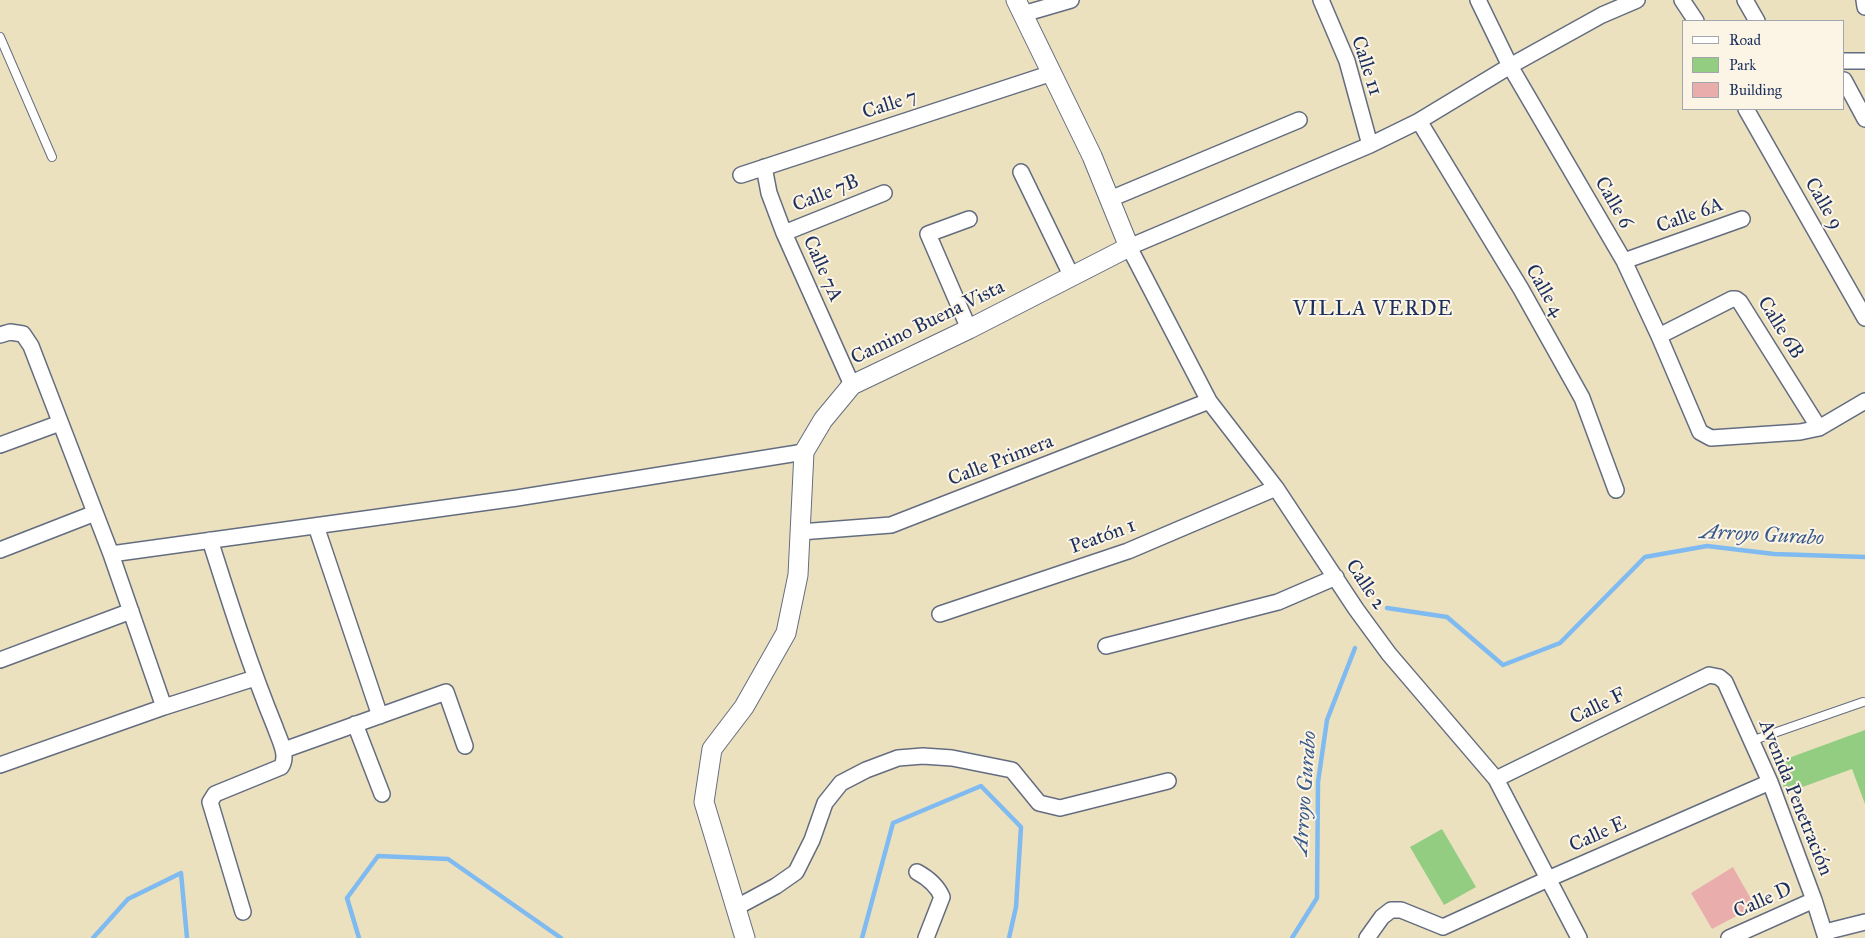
<!DOCTYPE html>
<meta charset="utf-8">
<style>
body{margin:0}
#map{position:relative;width:1865px;height:938px;overflow:hidden;background:#ece1bf;font-family:"IM FELL Great Primer",serif}
canvas{display:block}
.legend{position:absolute;left:1682px;top:20px;width:162px;height:90px;box-sizing:border-box;background:#fcf5e5;border:1px solid #a2a6af;margin:0;padding:6px 9px;list-style:none;font-size:15px;color:#1b2f5e}
.legend li{display:flex;align-items:center;gap:10px;height:25px}
.legend b{width:25px;border:1px solid #a2a6af}
</style>
<div id="map">
<canvas width="1865" height="938"></canvas>
<ul class="legend">
<li><b style="height:6px;background:#fff"></b>Road</li>
<li><b style="height:14px;background:#93cd82"></b>Park</li>
<li><b style="height:14px;background:#e9aeab"></b>Building</li>
</ul>
</div>
<script>
const g = document.querySelector('canvas').getContext('2d');
g.lineJoin = 'round';
function paint(path, color) {
  g.fillStyle = color;
  g.fill(path, 'evenodd');
}
function trace(path, color, width, dash) {
  g.strokeStyle = color;
  g.lineWidth = width;
  g.lineCap = dash ? 'butt' : 'round';
  g.setLineDash(dash || []);
  g.stroke(path);
}
function write(font, color, halo, rows, align = 'center') {
  g.font = font + ' "IM FELL Great Primer",serif';
  g.lineWidth = 4;
  g.setLineDash([]);
  g.textBaseline = 'middle';
  g.strokeStyle = halo;
  g.fillStyle = color;
  for (const [text, x, y, turn = 0] of rows) {
    g.save();
    g.translate(x, y);
    g.rotate((+turn || 0) * Math.PI / 180);
    g.textAlign = isNaN(turn) ? turn : align;
    if (halo) g.strokeText(text, 0, 0);
    g.fillText(text, 0, 0);
    g.restore();
  }
}
paint(new Path2D(`
 M1865 730V804L1852 769 1786 793 1775 763Z
 M1442 829 1476 887 1444 905 1410 847Z`), '#93cd82');
trace(new Path2D(`
 M1387 608 1447 617 1503 665 1560 643 1645 557 1707 546 1774 554 1865 557
 M93 938 128 899 181 873 187 938
 M359 938 347 898 378 856 448 859 561 938
 M862 938 893 823 981 786 1021 827 1016 907 1009 938
 M1292 938 1317 898 1318 782 1327 720 1355 648`), '#7fbaf1', 4.5);
paint(new Path2D(`
 M1733 867 1755 906 1712 929 1691 893Z`), '#e9aeab');
const service = new Path2D(`
 M0 37 52 157
 M1751 741 1863 702`);
const minor = new Path2D(`
 M1321 0 1347 61 1370 145
 M1478 0 1510 66 1624 261 1659 336 1700 432 1711 438 1800 432 1819 428 1865 401
 M1682 0 1696 21
 M1745 0 1757 21
 M1864 0 1865 7
 M1023 14 1071 0
 M1844 61H1865
 M1844 80 1865 119
 M1746 109 1865 318
 M1419 121 1521 289 1582 398 1616 490
 M764 167 769 193 784 233 852 385
 M1021 172 1072 277
 M741 175 1052 73
 M1110 199 1299 120
 M969 219 928 234 969 329
 M784 233 884 193
 M1624 261 1742 219
 M0 335 10 332 23 334 31 346 111 554 164 707
 M1659 336 1732 299H1736L1740 302 1819 428
 M0 445 60 423
 M316 526 380 716
 M800 532 891 525 1209 401
 M210 540C230 603 250 666 275 727 279 739 289 756 281 767L215 794 210 802 243 912
 M0 550 95 513
 M111 554 517 498 804 452
 M940 614 1128 551 1276 488
 M1106 646 1278 602 1336 577
 M0 660 131 611
 M355 724 382 794
 M284 750 446 692 465 746
 M0 765 164 707 255 678
 M1496 779 1709 675 1719 677 1725 682 1770 782 1814 900 1826 938
 M917 872C928 878 937 885 942 897L926 938
 M737 907 776 886 796 872 812 840 825 803 841 783 866 770 898 758 923 756 952 758 1012 770 1039 803 1060 808 1168 781
 M1443 927 1548 879 1770 782
 M1825 932 1865 922
 M1367 938 1382 917 1391 910H1401L1443 927
 M1579 938 1496 779 1389 654 1356 609 1276 488 1209 401 1129 247 1370 145 1419 121 1510 66 1602 15 1637 0
 M1729 938 1814 900`);
const tertiary = new Path2D(`
 M745 938 704 802 712 749 744 707 786 633 798 575 804 452 823 420 852 385 969 329 1129 247 1092 156 1016 0`);
trace(service, '#646d80', 10);
trace(minor, '#646d80', 18);
trace(tertiary, '#646d80', 21);
trace(service, '#fff', 8);
trace(minor, '#fff', 15);
trace(tertiary, '#fff', 19);
write('20px', '#1b2f5e', '#fcf5e5', [
 ["Calle 11",1366,66,72],
 ["Calle 7",890,105,-18],
 ["Calle 7B",826,194,-22],
 ["Calle 6",1613,203,60],
 ["Calle 9",1823,204,60],
 ["Calle 6A",1690,216,-20],
 ["Calle 7A",822,269,66],
 ["Calle 4",1544,291,60],
 ["Camino Buena Vista",928,323,-26],
 ["Calle 6B",1780,328,58],
 ["Calle Primera",1001,461,-21],
 ["Peatón 1",1103,537,-20],
 ["Calle 2",1365,585,56],
 ["Calle F",1598,707,-26],
 ["Avenida Penetración",1795,798,68],
 ["Calle E",1598,835,-24],
 ["Calle D",1763,901,-24]
]);
g.letterSpacing = '1px';
write('21px', '#1b2f5e', '#fcf5e5', [
 ["VILLA VERDE",1373,310]
]);
g.letterSpacing = '0px';
write('italic 21px', '#39598a', '#fcf5e5', [
 ["Arroyo Gurabo",1762,536,3],
 ["Arroyo Gurabo",1306,793,-86]
]);
</script>
